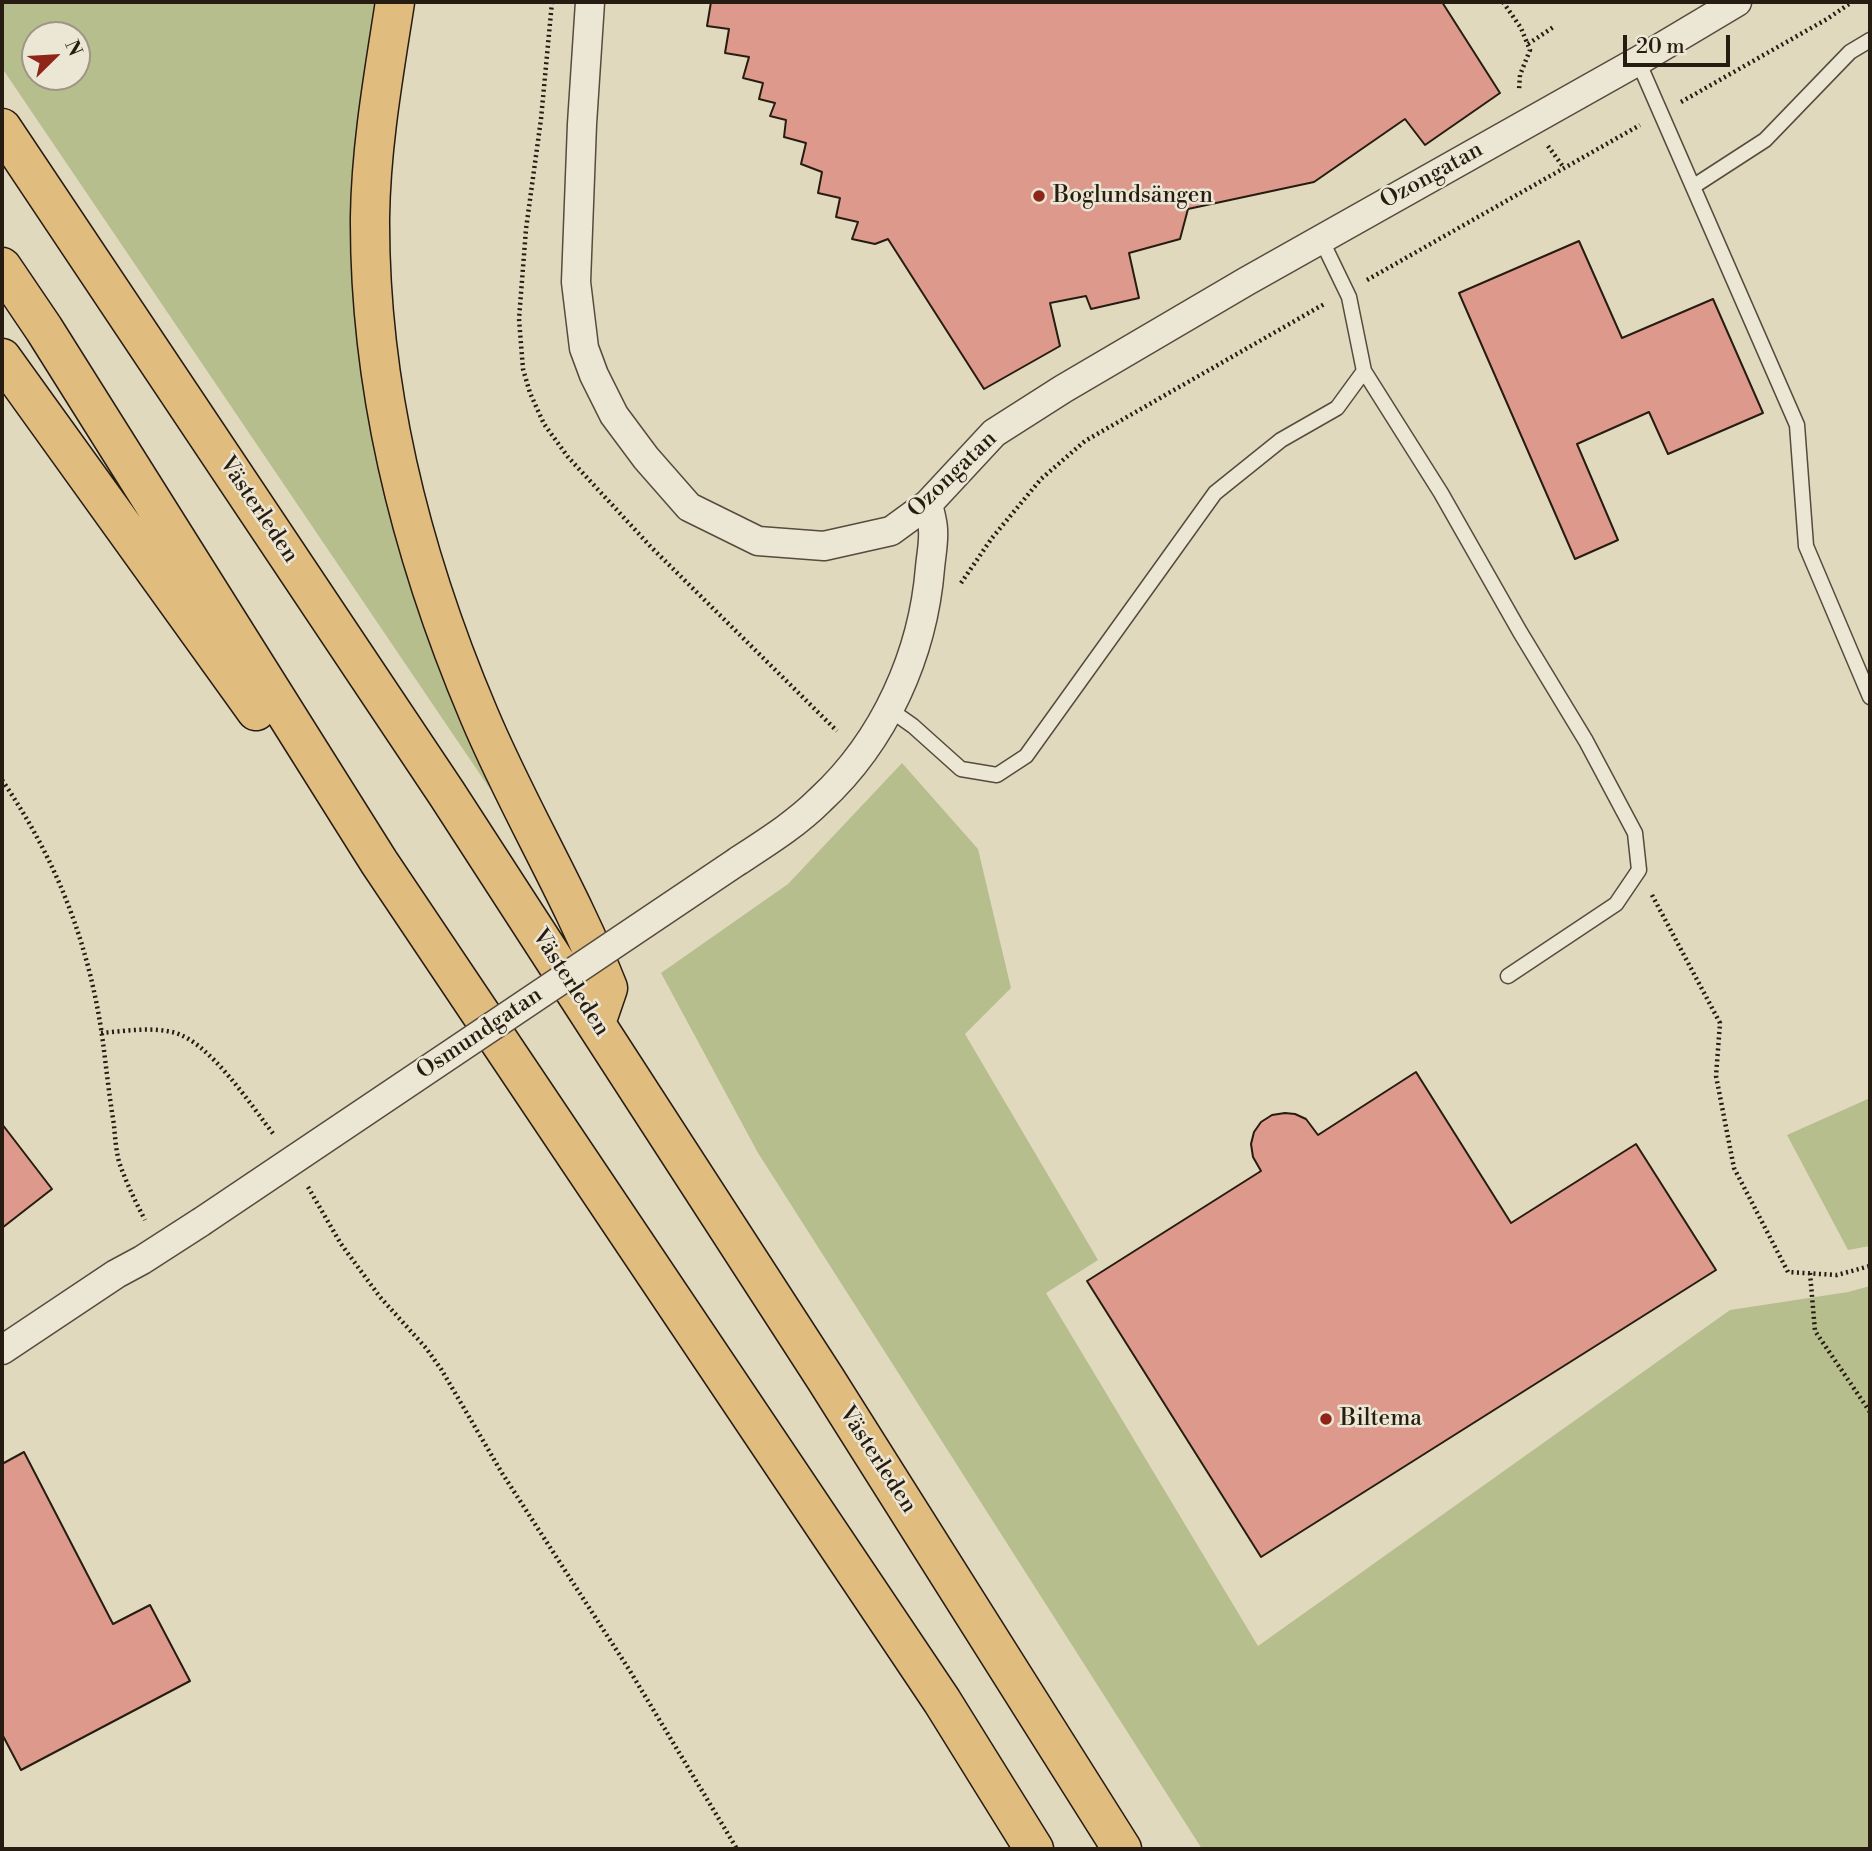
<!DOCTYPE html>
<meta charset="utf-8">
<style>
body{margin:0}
#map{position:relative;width:1872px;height:1851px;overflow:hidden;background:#e1d9be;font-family:"Libre Bodoni",serif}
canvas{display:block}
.frame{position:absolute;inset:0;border:4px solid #271c11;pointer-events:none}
.north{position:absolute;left:21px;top:21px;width:70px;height:70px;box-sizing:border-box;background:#ece6d5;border:2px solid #9d9587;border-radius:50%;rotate:66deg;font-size:19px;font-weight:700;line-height:28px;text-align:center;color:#271c11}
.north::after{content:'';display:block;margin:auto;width:24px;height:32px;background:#8f2418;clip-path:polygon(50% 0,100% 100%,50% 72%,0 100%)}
.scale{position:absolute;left:1623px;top:35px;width:107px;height:32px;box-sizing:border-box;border:4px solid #271c11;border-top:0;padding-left:9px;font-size:21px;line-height:24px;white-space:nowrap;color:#271c11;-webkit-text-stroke:5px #ece6d5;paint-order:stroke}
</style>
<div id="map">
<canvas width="1872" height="1851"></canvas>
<div class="frame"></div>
<div class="north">N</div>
<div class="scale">20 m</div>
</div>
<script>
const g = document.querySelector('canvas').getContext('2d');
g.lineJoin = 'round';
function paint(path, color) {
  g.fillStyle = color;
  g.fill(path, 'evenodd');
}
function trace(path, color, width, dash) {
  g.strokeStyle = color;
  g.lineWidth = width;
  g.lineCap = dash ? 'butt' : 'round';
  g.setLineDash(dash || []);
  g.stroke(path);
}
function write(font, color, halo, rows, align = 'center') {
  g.font = font + ' "Libre Bodoni",serif';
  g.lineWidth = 5;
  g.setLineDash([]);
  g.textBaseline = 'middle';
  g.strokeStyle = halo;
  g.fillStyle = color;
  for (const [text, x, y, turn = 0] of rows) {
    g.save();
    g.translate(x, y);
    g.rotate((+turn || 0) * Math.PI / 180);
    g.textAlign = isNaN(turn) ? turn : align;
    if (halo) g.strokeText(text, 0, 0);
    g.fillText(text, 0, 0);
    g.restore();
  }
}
paint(new Path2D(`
 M2 2H375L367 53 357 163 411 581 490 789 2 68ZM35 35H77V77H35Z
 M902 763 978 849 1011 988 965 1034 1098 1260 1046 1293 1258 1646 1730 1310 1848 1292 1870 1286V1849H1202L758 1153 661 973 788 884Z
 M1870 1098V1246L1848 1250 1787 1135Z`), '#b7be8e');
const building = new Path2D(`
 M711 2H1442L1500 93 1425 145 1405 119 1314 182 1188 209 1180 239 1129 253 1139 298 1091 309 1086 296 1050 303 1060 346 984 389 888 239 875 244 852 239 858 222 836 217 840 198 818 193 822 172 801 164 806 143 784 137 786 120 770 116 775 103 759 99 763 83 743 78 749 57 725 53 729 29 707 26Z
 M1579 241 1622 338 1713 299 1763 413 1668 454 1649 412 1577 444 1618 540 1575 559 1459 293Z
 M1416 1072 1511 1223 1636 1144 1716 1270 1261 1557 1087 1281 1261 1171 1253 1157 1251 1144 1254 1132 1261 1122 1272 1115 1285 1113 1295 1114 1306 1119 1318 1135Z
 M2 1124 52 1189 2 1228Z
 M24 1452 113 1624 150 1605 190 1681 21 1770 2 1734V1464Z`);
paint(building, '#dc998c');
trace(building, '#271c11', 2);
const service = new Path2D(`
 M1638 61 1797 425 1806 546 1870 697
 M1694 186 1765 140 1850 52 1870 40
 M1364 371 1441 493 1520 632 1586 741 1635 833 1639 870 1616 904 1508 976
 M889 709 913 726 961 769 997 775 1026 756 1215 493 1281 440 1337 408 1364 371 1349 297 1321 239`);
const minor = new Path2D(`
 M590 2 582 124 576 282 584 348 594 375 614 415 646 458 689 507 758 541 824 546 891 531 928 504 994 433 1063 389 1247 281 1638 61 1737 2
 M738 861C767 842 796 824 820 800 885 740 923 654 930 568 931 556 934 542 933 530 933 522 930 513 928 504
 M2 1350 116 1274 142 1260 201 1222`);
const motorway = new Path2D(`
 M395 2C384 73 371 145 370 217 369 390 412 557 479 715 518 808 571 894 608 988L596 1023
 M2 128 447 794 825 1378 1122 1849
 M2 267 44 329 379 862 942 1701 1034 1849
 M2 358 256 711`);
trace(service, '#564b3c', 17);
trace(minor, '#564b3c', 31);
trace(motorway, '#271c11', 41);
trace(new Path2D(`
 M552 2 541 119 526 229 519 319 523 369 530 393 544 424 568 457 651 547 837 731
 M1503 2 1521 28 1530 50 1520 75 1519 90
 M1528 44 1555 26
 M1681 102 1827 19 1852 2
 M1548 146 1564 168
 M1367 280 1640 125
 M961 583 992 538 1041 479 1085 441 1326 303
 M2 780C56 859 88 941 102 1035 106 1065 109 1095 114 1125 115 1137 116 1150 119 1162 126 1182 135 1201 145 1220
 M1652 895 1720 1023 1716 1076 1734 1168 1788 1272 1837 1275 1870 1266
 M101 1033C125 1031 149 1027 172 1032 209 1040 252 1107 275 1136
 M308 1187 341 1244 380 1297 426 1348 441 1369 502 1473 630 1671 737 1849
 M1810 1273 1815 1331 1870 1412`), '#271c11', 4.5, [2, 3.5]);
trace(service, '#ece6d5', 14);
trace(minor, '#ece6d5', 28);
trace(motorway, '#e0bc7f', 38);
const minorBridge = new Path2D(`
 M201 1222 738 861`);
trace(minorBridge, '#564b3c', 31, []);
trace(minorBridge, '#ece6d5', 28);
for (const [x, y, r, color] of [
 [1039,196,7,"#8f2418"],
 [1326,1419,7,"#8f2418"]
]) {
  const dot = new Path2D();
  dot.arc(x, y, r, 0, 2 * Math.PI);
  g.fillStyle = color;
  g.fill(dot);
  trace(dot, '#ece6d5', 2.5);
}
write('23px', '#271c11', '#ece6d5', [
 ["Ozongatan",1432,176,-29],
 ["Ozongatan",953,475,-44],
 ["Västerleden",258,510,56],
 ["Västerleden",570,983,57],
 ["Osmundgatan",480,1034,-34],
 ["Västerleden",877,1460,57]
]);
write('23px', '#271c11', '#ece6d5', [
 ["Boglundsängen",1053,196],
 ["Biltema",1340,1419]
], 'left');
</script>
